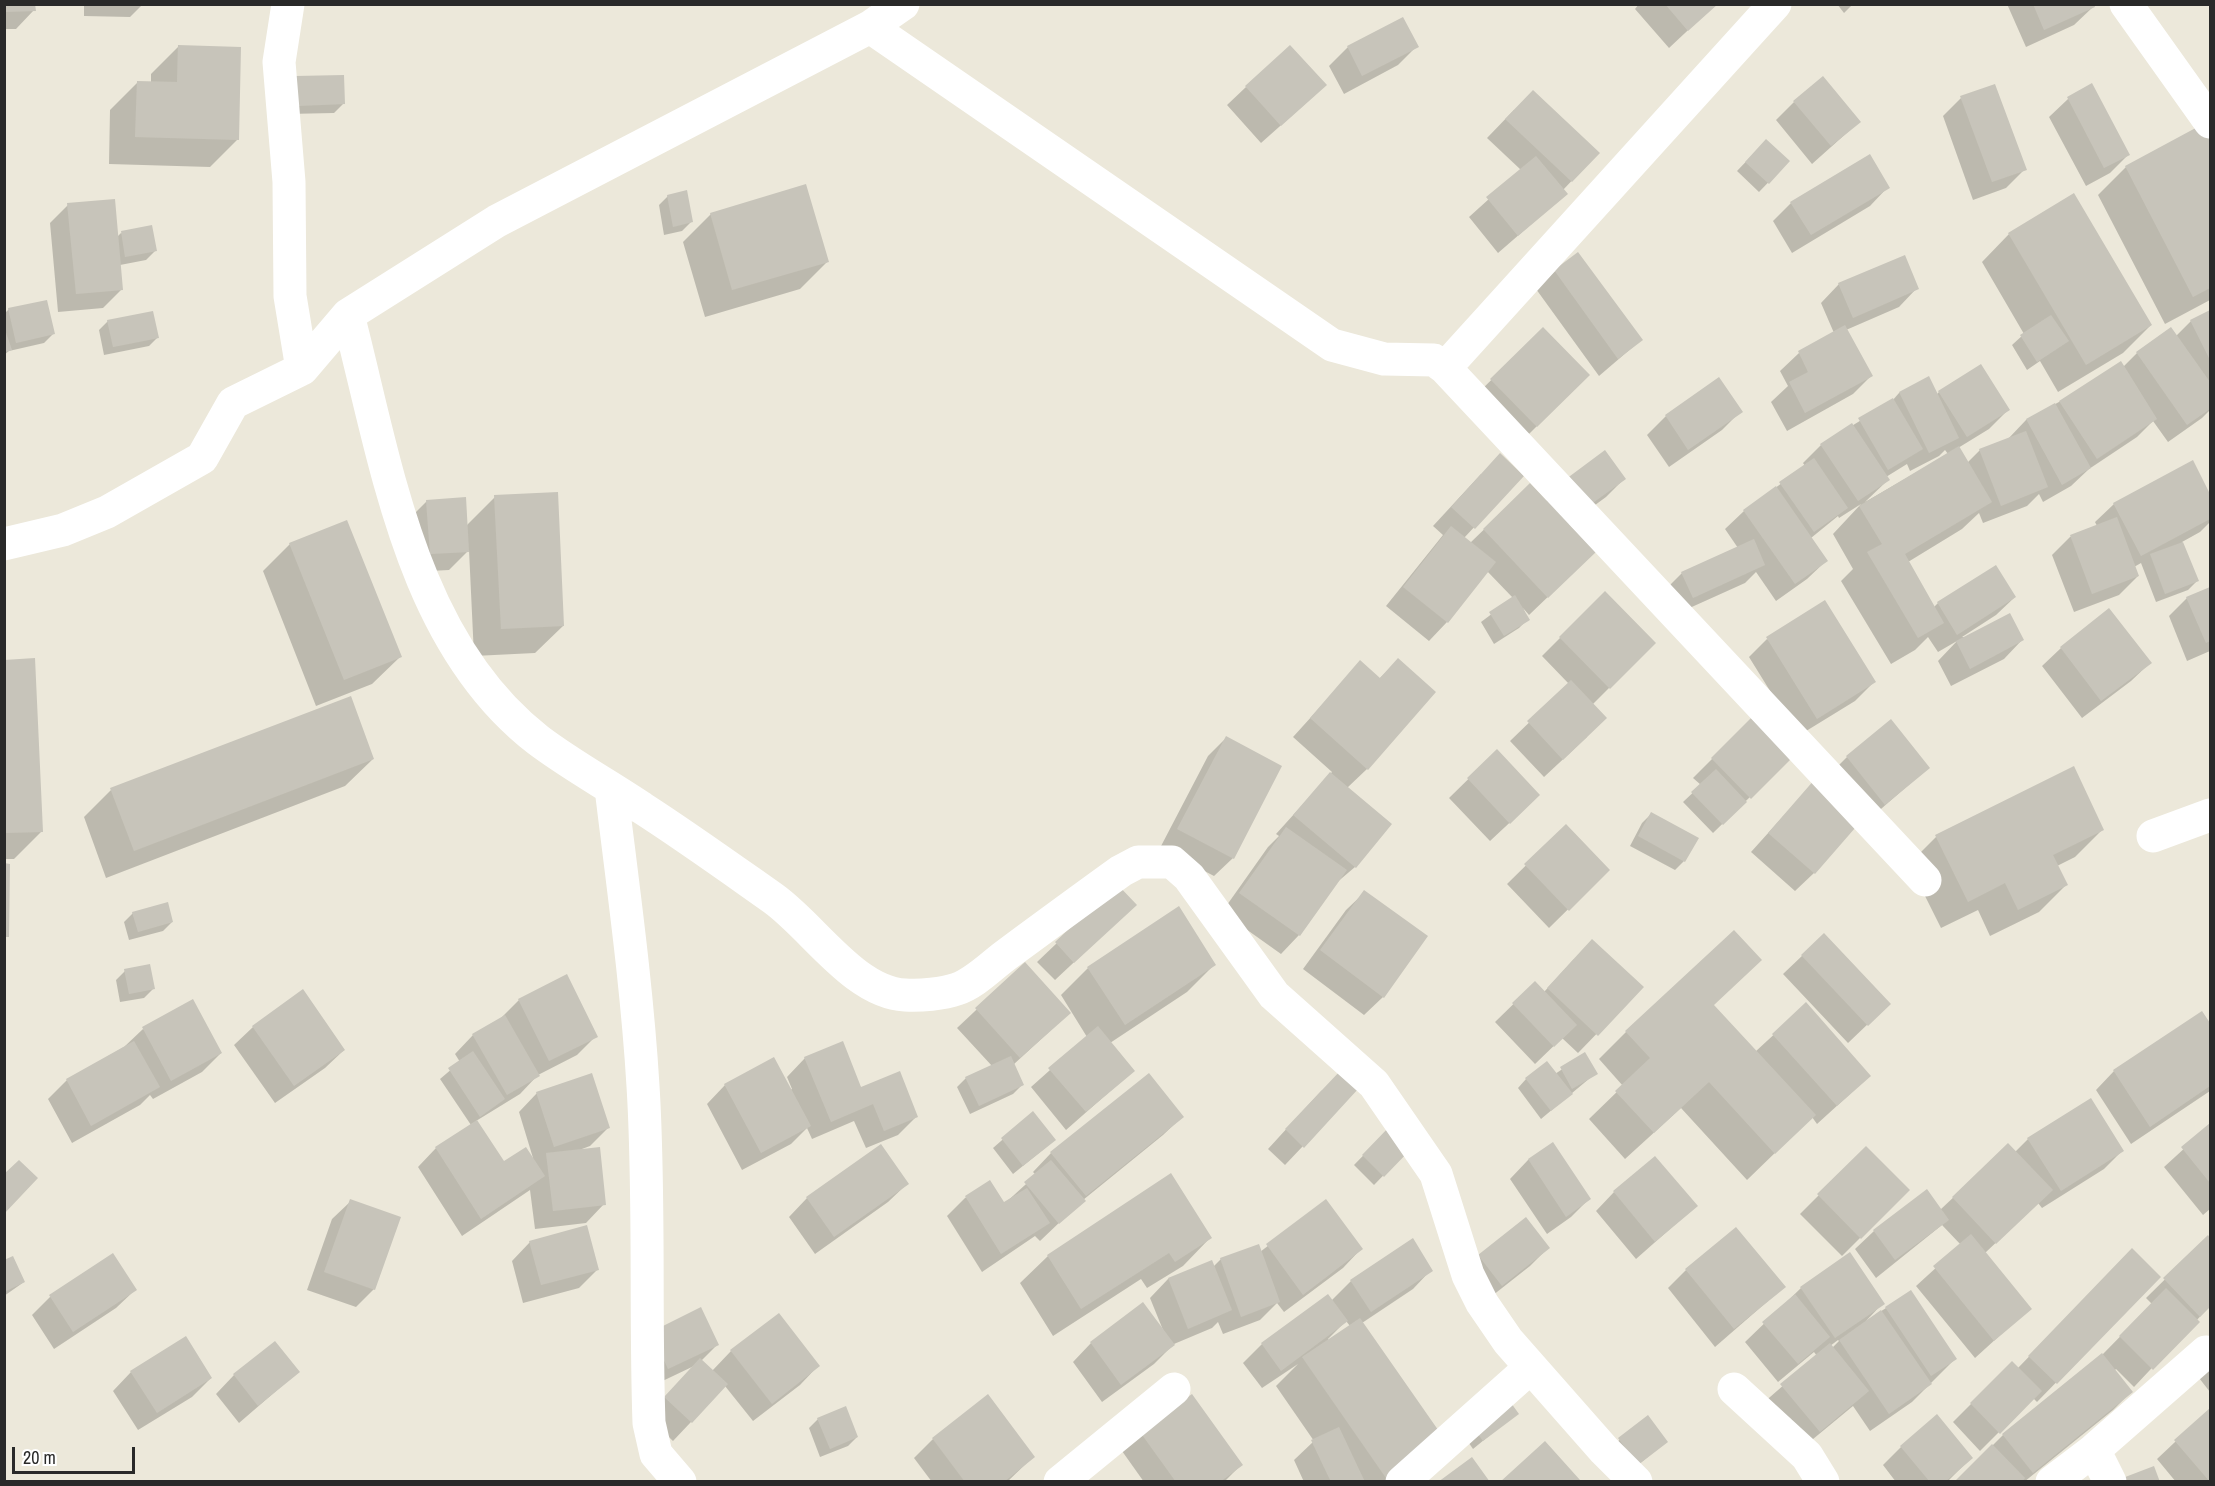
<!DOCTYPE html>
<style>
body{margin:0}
#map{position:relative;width:2215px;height:1486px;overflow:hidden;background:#ece8da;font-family:"Archivo Narrow",sans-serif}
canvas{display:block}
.frame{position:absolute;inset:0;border:6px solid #292929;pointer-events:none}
.scale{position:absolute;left:12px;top:1447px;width:123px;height:27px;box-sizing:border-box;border:3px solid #292929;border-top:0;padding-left:8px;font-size:18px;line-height:21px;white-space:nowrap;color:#292929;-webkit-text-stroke:4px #fff;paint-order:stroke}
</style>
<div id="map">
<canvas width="2215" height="1486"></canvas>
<div class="frame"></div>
<div class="scale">20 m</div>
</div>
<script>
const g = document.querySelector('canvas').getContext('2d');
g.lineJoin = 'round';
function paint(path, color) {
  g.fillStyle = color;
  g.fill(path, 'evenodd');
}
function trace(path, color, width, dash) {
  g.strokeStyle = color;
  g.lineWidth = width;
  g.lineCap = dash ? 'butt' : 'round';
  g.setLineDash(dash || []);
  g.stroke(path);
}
paint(new Path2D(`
 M4 4 34 10 16 29H4Z
 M84 4H143L130 17 84 16Z
 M1639 4H1716L1669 48 1635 9Z
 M1837 4H1853L1844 13Z
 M2007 4H2092L2093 7 2074 25 2026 47Z
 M1417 46 1398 65 1344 94 1329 66 1348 47Z
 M178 47 237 140 210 167 109 164 110 110 138 82 151 83V74Z
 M2091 85 2128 155 2110 173 2086 186 2049 117 2068 99Z
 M287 87 343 104 334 113 288 114Z
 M1246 87 1306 103 1261 143 1227 105Z
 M1961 98 2025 169 2006 188 1973 200 1943 116Z
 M1794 102 1859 122 1812 164 1776 120Z
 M1514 110 1598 153 1563 190 1566 194 1498 253 1469 217 1521 170 1487 138Z
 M2202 126 2210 142V300L2165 324 2098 195 2126 167Z
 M1757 150 1788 162 1759 192 1737 171Z
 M1888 187 1870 206 1792 253 1773 221 1791 203Z
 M668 196 691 222 682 231 664 235 659 205Z
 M68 205 117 237 121 233 155 251 146 260 120 265 122 289 103 308 58 312 50 223Z
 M711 214 827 262 800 289 705 317 683 242Z
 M2009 234 2151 325 2123 353 2058 392 2040 361 2027 370 2012 345 2024 334 1982 262Z
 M1555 271 1641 340 1599 376 1536 289Z
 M1839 284 1917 288 1899 307 1846 330 1871 376 1853 394 1787 431 1771 402 1788 386 1780 371 1799 353 1834 333 1821 303Z
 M9 309 53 334 44 343 9 351 4 355V314Z
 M2210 311V410L2202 418 2168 442 2153 421 2137 437 2089 469 2071 486 2043 502 2039 494 2027 506 1983 523 1979 513 1962 529 1908 562 1934 607 1938 603 2015 597 1996 615 1962 637 2022 640 2004 659 1951 686 1938 661 1957 641 1938 652 1928 637 1915 650 1891 664 1841 581 1853 569 1833 534 1861 504 1839 518 1838 516 1811 538 1826 561 1807 579 1776 601 1756 572 1745 583 1674 615 1663 592 1682 573 1738 548 1725 529 1744 511 1805 466 1803 463 1821 445 1892 401 1899 393 1928 378 1936 395 1939 392 2008 410 1989 429 1958 448 1967 463 1980 450 2007 440 2026 420 2123 367 2137 353 2171 329 2176 336 2191 321ZM1945 450 1948 454 1865 502 1888 480 1886 477 1907 464 1910 471 1939 456Z
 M108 321 158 337 149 346 104 355 99 330Z
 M1543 329 1588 375 1518 445 1473 398Z
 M1719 379 1741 411 1722 430 1669 467 1647 435 1666 416Z
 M2192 462 2210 497V522L2200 532 2182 542 2197 581 2188 590 2156 602 2141 563 2134 567 2138 576 2119 595 2074 612 2052 555 2070 537 2097 526 2095 522 2114 504Z
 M1481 474 1522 476 1464 538 1470 543 1530 485 1545 501 1624 479 1606 497 1568 525 1576 570 1529 615 1523 608 1528 619 1519 628 1494 644 1481 622 1513 598 1487 571 1447 622 1429 641 1386 606 1443 535 1433 526Z
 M495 497 563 626 535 653 474 656 469 550 449 570 411 572 408 520 427 501 466 526Z
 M290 544 400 657 372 684 316 706 263 571Z
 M2210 588V651L2187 661 2169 616 2187 598Z
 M1605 593 1654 643 1592 705 1587 737 1544 777 1510 741 1569 684 1542 656Z
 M1767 639 1874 682 1855 701 1798 736 1749 657Z
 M2061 648 2150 663 2131 681 2082 718 2042 666Z
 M1398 660 1367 769 1347 788 1355 867 1335 884 1299 935 1281 954 1222 912 1268 847 1279 836 1276 834 1332 772 1293 737 1361 662 1379 679Z
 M4 661 42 831 14 859H4Z
 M1751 720 1789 759 1713 833 1683 802 1701 785 1693 778Z
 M1226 738 1233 858 1214 876 1160 848 1208 756Z
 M1497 751 1520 813 1490 841 1449 798Z
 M1847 757 1928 768 1866 822 1829 775Z
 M373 759 345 786 106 878 84 817 111 790Z
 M1815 781 1814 873 1795 891 1751 852Z
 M1651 814 1684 861 1675 870 1630 846 1642 823Z
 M1566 826 1608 870 1549 928 1507 884Z
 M2103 829 2075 857 2057 866 2066 885 2039 912 1990 936 1978 910 1941 928 1909 864 1936 837Z
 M1117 886 1116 923 1055 980 1037 962Z
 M1365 892 1383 997 1364 1015 1303 969 1346 910Z
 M133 913 172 922 163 931 129 940 124 922Z
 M1824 935 1870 1022 1848 1043 1783 974Z
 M1574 959 1642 987 1578 1053 1562 1038 1535 1064 1495 1022 1535 983 1544 992Z
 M1025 964 1050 1031 1013 1065 1022 1085 1013 1094 970 1114 957 1087 966 1078 992 1066 957 1028Z
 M1214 965 1187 992 1110 1043 1133 1071 1066 1130 1031 1087 1087 1037 1061 995 1088 968Z
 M125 971 153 989 144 998 120 1002 116 980Z
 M519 1000 596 1036 577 1055 538 1075 520 1094 476 1121 503 1164 533 1158 519 1112 537 1093 608 1128 590 1146 582 1149 604 1204 586 1223 535 1229 530 1190 462 1236 418 1167 436 1148 471 1125 440 1079 460 1062 455 1054 473 1035 500 1019Z
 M1806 1005 1850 1094 1817 1124 1812 1117 1747 1180 1681 1108 1625 1159 1589 1119 1623 1086 1599 1059 1626 1032 1713 1006 1755 1052Z
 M2202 1013 2210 1026V1091L2131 1144 2096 1090 2114 1071Z
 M253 1027 344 1050 325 1068 275 1103 234 1045Z
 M143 1029 221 1053 202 1072 153 1099 150 1095 140 1105 72 1143 48 1099 67 1080 124 1047Z
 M1585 1054 1596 1073 1541 1119 1518 1088 1526 1079 1555 1074Z
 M805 1058 917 1116 898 1135 866 1148 854 1121 812 1139 807 1128 791 1144 742 1170 707 1104 725 1085 790 1090 792 1089 787 1077Z
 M1322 1090 1303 1146 1285 1165 1268 1149Z
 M1033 1113 1045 1148 1013 1174 993 1148Z
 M1182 1117 1163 1135 1083 1200 1040 1241 1035 1236 982 1272 947 1216 965 1198 989 1182 1003 1205 1036 1175 1033 1172 1051 1153Z
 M2210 1125V1209L2203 1215 2164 1167Z
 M1390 1128 1410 1148 1374 1185 1354 1165Z
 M2028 1139 2122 1151 2104 1169 2042 1208 2038 1203 1985 1253 2030 1308 1975 1358 1916 1286 1961 1245 1942 1225 1876 1278 1855 1249 1874 1231 1940 1210 2008 1146 2015 1152Z
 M1553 1144 1589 1199 1571 1217 1547 1234 1510 1179 1528 1160Z
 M1866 1148 1908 1190 1842 1256 1800 1214Z
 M907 1184 888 1202 815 1254 789 1217 807 1198Z
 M1614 1192 1696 1206 1636 1259 1596 1211Z
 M351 1201 374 1289 356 1307 307 1290 332 1219Z
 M1326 1201 1361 1249 1343 1268 1284 1312 1277 1303 1260 1320 1223 1334 1218 1322 1212 1328 1174 1344 1154 1364 1102 1402 1073 1362 1091 1343 1163 1330 1150 1298 1168 1279 1211 1262 1213 1267 1221 1259 1260 1252Z
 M2208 1237 2210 1240V1306L2134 1387 2116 1369 2114 1371 2131 1392 2113 1410 2024 1482H1956L2003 1435 2103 1354 2152 1304 2146 1298Z
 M1210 1238 1183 1266 1147 1288 1141 1279 1053 1336 1020 1283 1048 1256Z
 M1412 1240 1431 1270 1413 1289 1362 1323 1390 1482H1304L1294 1460 1314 1441 1276 1386 1298 1364 1262 1388 1243 1363 1262 1344 1328 1296 1331 1301 1351 1281ZM1346 1321 1350 1326 1329 1341 1328 1339Z
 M530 1242 597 1270 579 1288 523 1303 512 1261Z
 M1548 1248 1530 1266 1483 1303 1479 1256Z
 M4 1262 24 1282 4 1296Z
 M2114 1269 2159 1277 2037 1402 2033 1398 1980 1451 1953 1422 2012 1363 2017 1369Z
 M1686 1270 1784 1287 1715 1347 1668 1288Z
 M1801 1288 1883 1303 1866 1321 1886 1308 1955 1359 1912 1402 1870 1431 1853 1406 1801 1449 1762 1404 1817 1356 1814 1352 1778 1382 1745 1342ZM1838 1340 1839 1341 1832 1348 1830 1346Z
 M135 1290 116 1308 54 1349 32 1315 50 1297Z
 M717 1345 701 1361 712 1371 731 1351 818 1366 800 1385 753 1421 725 1386 673 1441 647 1416 694 1366 650 1387 633 1352Z
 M2210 1351V1392L2192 1369Z
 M131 1372 211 1378 192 1397 138 1430 113 1391Z
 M298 1372 239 1423 216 1394 234 1375Z
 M987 1396 1033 1457 1007 1482H932L914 1458 933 1439Z
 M1192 1396 1241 1465 1224 1482H1144L1122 1451Z
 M2210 1409V1482H2176L2157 1459Z
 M1517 1413 1473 1449 1462 1433Z
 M1647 1417 1666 1442 1628 1473 1610 1448Z
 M818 1419 857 1437 848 1446 820 1457 809 1428Z
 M1901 1447 1971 1458 1947 1482H1896L1883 1465Z`), '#0003');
paint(new Path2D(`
 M4 4H35L36 11 4 12Z
 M1665 4H1718L1688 31Z
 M2033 4H2094L2095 7 2044 30Z
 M1403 17 1419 47 1362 76 1347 46Z
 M178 45 241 47 239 140 135 137 137 81 177 82Z
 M1290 45 1327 85 1281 126 1245 86Z
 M344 75 345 104 297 106 295 76Z
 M1823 76 1861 122 1831 146 1793 101Z
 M2092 83 2130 155 2104 168 2067 97Z
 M1995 84 2027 170 1992 182 1960 96Z
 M1533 90 1600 153 1572 182 1505 119Z
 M2203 124 2210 139V288L2193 297 2125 166Z
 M1766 139 1790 161 1769 184 1745 162Z
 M1870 154 1890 188 1811 235 1790 202Z
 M1536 156 1568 194 1518 236 1486 197Z
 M806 184 829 262 732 290 710 213Z
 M687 190 693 222 673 227 667 195Z
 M2074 193 2152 325 2086 365 2008 233Z
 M115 199 123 290 76 294 67 203Z
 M152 225 157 251 125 257 121 231Z
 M1578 252 1643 340 1618 359 1554 270Z
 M1905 255 1919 289 1853 318 1838 283Z
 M47 300 55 334 16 343 8 308Z
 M2210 310V360L2190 320Z
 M153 311 159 338 113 347 107 320Z
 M2051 315 2069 341 2037 362 2020 335Z
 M1845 325 1873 376 1805 413 1789 382 1808 372 1798 351Z
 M4 327 12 350 4 352Z
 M1543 327 1590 375 1537 427 1490 379Z
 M2171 327 2210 382V409L2187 425 2136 352Z
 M2121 361 2157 419 2097 459 2059 401Z
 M1981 364 2010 410 1967 437 1938 391Z
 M1929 376 1959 438 1929 453 1899 392Z
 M1719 377 1743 412 1688 450 1665 415Z
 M1893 398 1923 449 1888 470 1858 418Z
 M2055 403 2091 468 2062 485 2026 419Z
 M1852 423 1890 480 1858 501 1820 444Z
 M2026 431 2048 487 2001 506 1979 449Z
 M1959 446 1992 502 1905 554 1944 623 1918 638 1867 552 1882 544 1859 506Z
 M1605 450 1626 479 1583 510 1562 482Z
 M1500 453 1524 476 1475 529 1451 507Z
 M1814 458 1848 508 1814 532 1779 482Z
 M2193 460 2210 494V519L2141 556 2113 503Z
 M1530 483 1596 552 1548 598 1483 529Z
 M1776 486 1828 561 1795 584 1743 510Z
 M558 492 564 626 501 629 494 495Z
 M466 497 469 552 430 554 426 500Z
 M2117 517 2139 576 2092 594 2070 535Z
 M347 520 402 657 344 680 289 543Z
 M1451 526 1496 562 1448 623 1403 587Z
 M1754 539 1765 565 1693 598 1681 572Z
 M2183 542 2199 581 2165 594 2150 554Z
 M1996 565 2016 597 1957 635 1937 602Z
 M2210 587V641L2206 643 2186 597Z
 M1605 591 1656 643 1610 689 1559 637Z
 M1515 595 1530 620 1504 636 1489 612Z
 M1825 600 1876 682 1817 719 1766 637Z
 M2109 608 2152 663 2101 701 2060 647Z
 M2010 613 2024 640 1970 669 1956 641Z
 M35 658 43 832 4 833V660Z
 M1398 658 1436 692 1368 770 1310 718 1360 660 1380 678Z
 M1571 680 1607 718 1563 760 1527 721Z
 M351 696 374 759 134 851 110 788Z
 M1751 718 1791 759 1751 799 1711 758Z
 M1891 719 1930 768 1885 805 1846 756Z
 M1226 736 1282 766 1234 859 1177 829Z
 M1497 749 1540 795 1510 824 1467 778Z
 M2074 766 2104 830 2053 855 2068 885 2018 910 2005 883 1968 902 1935 835Z
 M1716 769 1747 802 1723 825 1691 792Z
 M1330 772 1392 824 1356 868 1293 815Z
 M1815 779 1862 820 1815 874 1768 833Z
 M1651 812 1699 838 1685 862 1638 836Z
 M1566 824 1610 870 1569 911 1524 864Z
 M1286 827 1347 870 1300 936 1239 893Z
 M4 863 10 864 9 937H4Z
 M1117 884 1137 905 1074 963 1055 942Z
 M1364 890 1428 936 1384 998 1320 950Z
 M168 902 173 922 138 932 132 912Z
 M1179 906 1216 965 1125 1025 1087 967Z
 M1734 930 1762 960 1714 1005 1816 1115 1775 1154 1709 1082 1654 1133 1615 1091 1650 1058 1625 1031Z
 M1824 933 1891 1004 1868 1026 1801 955Z
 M1592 939 1644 987 1598 1036 1547 988Z
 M1025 962 1071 1013 1020 1058 975 1008Z
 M150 964 155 989 129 994 124 969Z
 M567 974 598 1037 549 1061 518 999Z
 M1535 981 1577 1025 1554 1047 1512 1003Z
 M303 989 345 1050 294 1086 252 1026Z
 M193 999 222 1053 171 1081 142 1027Z
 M1806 1002 1871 1076 1837 1106 1772 1034Z
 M2202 1011 2210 1023V1086L2150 1127 2113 1070Z
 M505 1015 540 1076 507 1095 472 1034Z
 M1098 1026 1135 1071 1086 1112 1048 1068Z
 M134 1041 160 1087 91 1126 66 1079Z
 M843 1041 861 1087 900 1071 918 1117 884 1131 873 1104 831 1122 804 1057Z
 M473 1051 505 1099 480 1117 448 1068Z
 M1585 1052 1598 1074 1572 1089 1560 1067Z
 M1011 1056 1024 1085 979 1106 965 1077Z
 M774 1057 811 1126 761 1153 724 1084Z
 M1547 1061 1573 1094 1551 1111 1525 1078Z
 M1341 1070 1359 1088 1304 1148 1285 1129Z
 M592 1073 610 1128 554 1147 536 1092Z
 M1149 1073 1184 1117 1086 1196 1050 1152Z
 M2091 1098 2124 1151 2061 1191 2027 1138Z
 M1033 1111 1056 1140 1023 1166 1001 1138Z
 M477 1120 504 1161 526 1147 545 1176 481 1219 435 1147Z
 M2210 1123V1183L2181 1147Z
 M1390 1126 1412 1148 1384 1177 1362 1155Z
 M1553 1142 1591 1199 1566 1217 1528 1159Z
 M2008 1143 2053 1190 1996 1244 1952 1197Z
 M881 1144 909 1184 834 1237 806 1197Z
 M1866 1146 1910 1190 1861 1239 1817 1194Z
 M600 1147 606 1205 553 1211 546 1153Z
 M1655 1156 1698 1206 1655 1242 1613 1191Z
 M19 1160 38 1178 4 1214V1174Z
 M1051 1160 1086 1201 1059 1224 1024 1182Z
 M1171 1173 1212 1238 1175 1262 1169 1253 1081 1309 1047 1255Z
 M990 1180 1004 1202 1027 1188 1050 1223 1001 1254 965 1196Z
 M1927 1189 1949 1220 1895 1260 1873 1230Z
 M350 1199 401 1217 375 1290 324 1272Z
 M1326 1199 1363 1249 1303 1295 1266 1244Z
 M1526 1217 1550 1248 1502 1286 1478 1255Z
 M587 1225 599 1270 541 1285 529 1241Z
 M1736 1227 1786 1287 1734 1329 1685 1269Z
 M1971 1234 2032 1309 1994 1341 1933 1266Z
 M2208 1235 2210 1238V1307L2200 1317 2163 1278Z
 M1413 1238 1433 1271 1371 1312 1350 1280Z
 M1259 1244 1280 1302 1241 1317 1220 1258Z
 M2132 1248 2161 1277 2057 1384 2028 1356Z
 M1850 1252 1885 1304 1835 1338 1800 1287Z
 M113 1253 137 1290 73 1332 49 1295Z
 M13 1256 25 1282 4 1292V1260Z
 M1212 1260 1232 1310 1188 1329 1168 1278Z
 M2166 1288 2200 1322 2153 1370 2119 1336Z
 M1911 1290 1957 1359 1931 1376 1885 1307Z
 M1328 1294 1348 1321 1281 1371 1261 1343Z
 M1795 1294 1830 1337 1798 1364 1762 1322Z
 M1143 1302 1175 1345 1121 1385 1090 1342Z
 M701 1307 719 1345 668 1369 651 1332Z
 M1881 1310 1932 1384 1889 1414 1839 1340Z
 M779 1313 820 1366 772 1404 730 1350Z
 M1360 1318 1443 1437 1386 1478 1302 1357Z
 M186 1336 212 1378 157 1413 130 1371Z
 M275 1341 300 1372 258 1406 233 1374Z
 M1830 1343 1869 1391 1820 1432 1780 1384Z
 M2102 1353 2133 1392 2033 1473 2002 1434Z
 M700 1358 728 1384 692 1423 664 1397Z
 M2012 1361 2042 1391 2000 1434 1970 1403Z
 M988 1394 1035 1457 1004 1482H965L932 1438Z
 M1192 1394 1243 1465 1220 1482H1176L1140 1432Z
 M1506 1396 1519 1414 1483 1441 1470 1423Z
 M846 1406 858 1437 830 1449 817 1418Z
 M2210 1408V1482L2174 1440Z
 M1937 1414 1973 1458 1945 1482H1930L1900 1446Z
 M1648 1415 1668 1442 1638 1465 1618 1438Z
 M1339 1427 1365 1482H1331L1311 1440Z
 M1545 1441 1580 1480 1578 1482H1500Z
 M1992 1444 2025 1478 2022 1482H1954Z
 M1472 1457 1490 1482H1438Z
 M2154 1466 2160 1482H2122L2120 1479Z`), '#c7c4ba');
trace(new Path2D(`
 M288 4 279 62 289 182 290 296 302 369
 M2126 4 2210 122
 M870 27 1332 345 1384 359 1434 360 1445 368 1775 4
 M348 315C386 461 411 642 538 740 571 765 608 785 642 808 687 837 730 868 774 899 814 928 854 992 905 995 920 996 943 994 957 989 975 983 991 966 1006 955 1044 927 1082 899 1121 871L1138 862H1172L1189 877 1274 995 1374 1084 1436 1174 1468 1275 1482 1303 1508 1341 1604 1450 1636 1482
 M1445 368 1925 880
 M4 544 63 530 107 512 202 458 233 403 302 369 348 315 497 221 870 27 903 4
 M611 788C623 887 637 986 643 1086 650 1198 645 1310 649 1423L656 1454 680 1482
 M2153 836 2210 815
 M1734 1389 1807 1456 1823 1482
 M2094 1450 2110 1482
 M1060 1482 1174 1389
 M1402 1482 1531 1367
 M2052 1482 2094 1450 2206 1352`), '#fff', 33);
</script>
